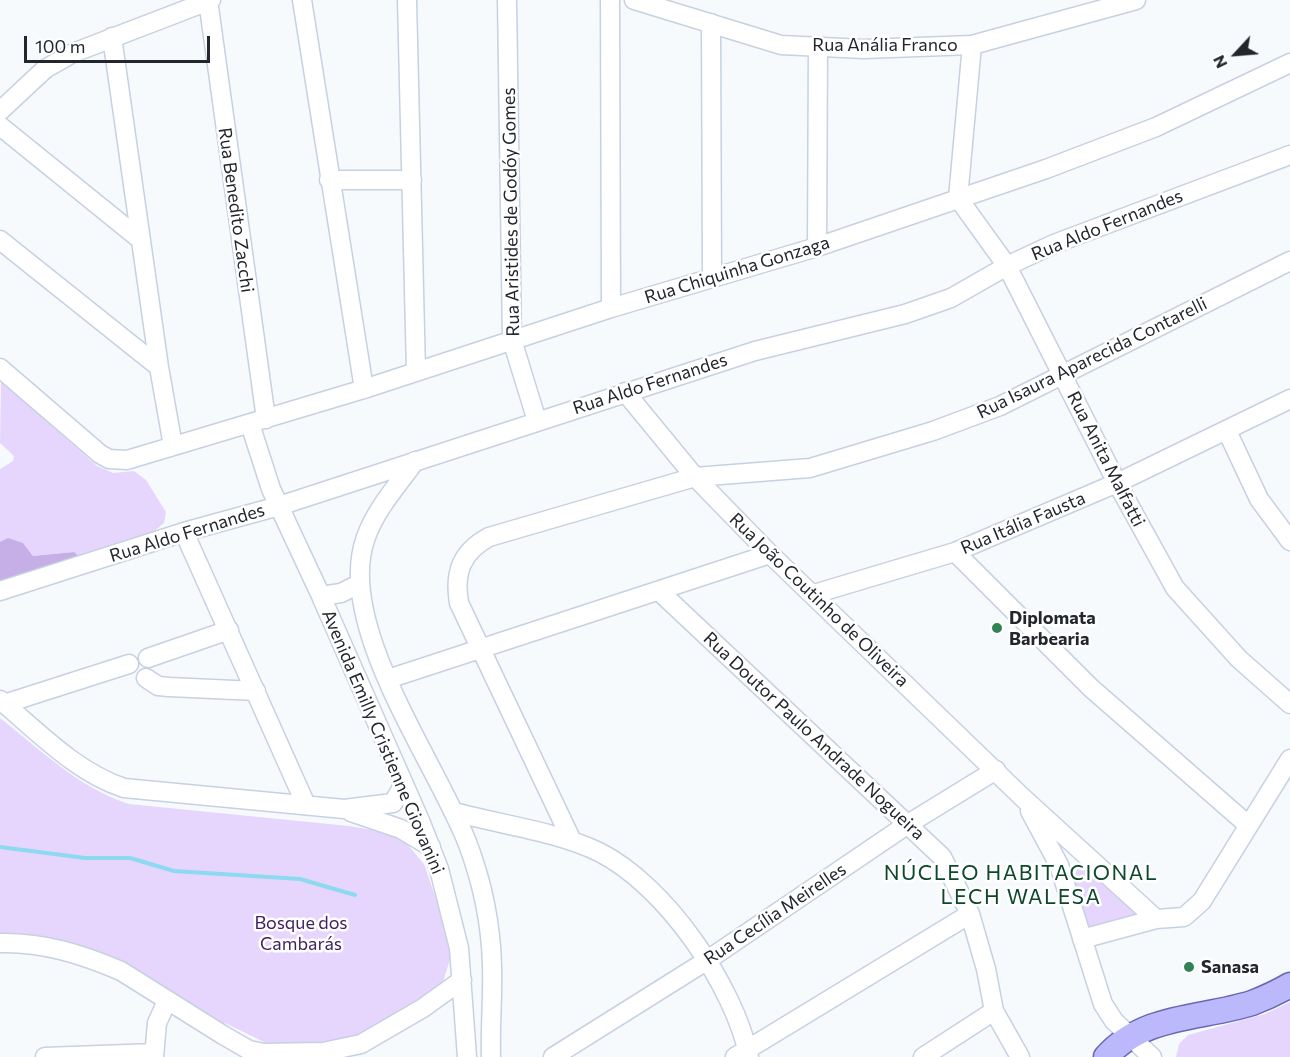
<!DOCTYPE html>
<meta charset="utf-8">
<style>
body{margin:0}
#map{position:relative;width:1290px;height:1057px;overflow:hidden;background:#f7fafd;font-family:Commissioner,sans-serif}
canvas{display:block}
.north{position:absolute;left:1206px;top:24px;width:60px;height:60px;-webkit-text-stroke:4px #fff;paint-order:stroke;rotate:244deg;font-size:16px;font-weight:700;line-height:24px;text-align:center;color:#23272d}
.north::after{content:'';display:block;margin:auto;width:21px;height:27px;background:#23272d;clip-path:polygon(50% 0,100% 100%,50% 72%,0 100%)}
.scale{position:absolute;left:24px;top:36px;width:186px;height:27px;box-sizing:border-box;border:3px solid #23272d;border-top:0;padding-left:8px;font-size:18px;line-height:21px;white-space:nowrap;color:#23272d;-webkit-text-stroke:4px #fff;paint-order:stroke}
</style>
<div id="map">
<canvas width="1290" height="1057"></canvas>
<div class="north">N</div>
<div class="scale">100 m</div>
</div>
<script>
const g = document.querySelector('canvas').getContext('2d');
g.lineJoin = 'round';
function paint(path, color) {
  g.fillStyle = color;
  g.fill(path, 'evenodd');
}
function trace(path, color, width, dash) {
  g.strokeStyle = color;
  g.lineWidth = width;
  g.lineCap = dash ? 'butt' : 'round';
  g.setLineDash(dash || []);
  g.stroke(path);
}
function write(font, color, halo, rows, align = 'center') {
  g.font = font + ' Commissioner,sans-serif';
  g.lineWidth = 5;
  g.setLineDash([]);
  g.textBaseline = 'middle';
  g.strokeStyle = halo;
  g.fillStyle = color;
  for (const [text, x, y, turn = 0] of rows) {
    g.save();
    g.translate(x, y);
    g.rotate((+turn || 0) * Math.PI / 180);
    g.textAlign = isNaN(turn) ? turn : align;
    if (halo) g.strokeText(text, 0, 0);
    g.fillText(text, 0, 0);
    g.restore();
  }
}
paint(new Path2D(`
 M1 381 97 466 113 473 134 471 146 480 166 512 164 523 152 533 81 558 74 552 33 556 23 543 0 542V469L13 461 14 456 0 443Z
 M0 718C41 750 79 788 129 804L349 826 385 832 407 844 424 864 445 925 451 956 443 982 432 993 372 1030 341 1041 312 1048 272 1046 225 1023H216L141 974 0 935Z
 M1078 864 1096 868 1147 917 1090 932 1074 880Z
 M1290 1002V1057H1176L1179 1044 1188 1035 1265 1014Z`), '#e6d6fe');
paint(new Path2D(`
 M8 538 23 543 33 556 74 552 81 558 0 582V542Z`), '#c6afe7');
trace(new Path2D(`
 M0 847 85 858H130L174 871 300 879 355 895`), '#8cd9f0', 4);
const minor = new Path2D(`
 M208 0 266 419
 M302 0 364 389
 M407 0 416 372
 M507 0 512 340 537 421
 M610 0 611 308
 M634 0 781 45 864 49 972 45 1136 0
 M711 23 712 278
 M112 37 159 367 173 446
 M972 45 958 198 1007 266 1117 483 1175 588 1239 659 1290 704
 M0 111 45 69 73 53 211 0
 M0 126 141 240
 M329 180H412
 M0 240 159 367
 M817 247 818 46
 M0 368 100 454 109 459 127 460 364 389 611 308 817 247 1046 169 1156 127 1290 63
 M625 392 695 477 770 554 1022 797 1156 919
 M250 424 271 489 321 596 421 823 439 869 459 948 467 1057
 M1227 431 1259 499 1290 541
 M415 461C397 486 376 509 366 537 334 623 435 761 467 842 482 881 491 924 492 966 493 996 490 1027 491 1057
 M184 532 306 805
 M955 552 1091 688 1248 825
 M0 591 184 532 279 506 755 351 905 314 951 298 1007 266 1054 244 1290 155
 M659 591 942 857 970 914 986 969 994 1011 1020 1057
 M814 594 955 552 1117 483 1290 399
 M321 596 341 593 359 584
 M148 658 229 630
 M146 678 158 686 169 687 256 691
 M388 679 770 554
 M0 700C38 732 76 772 124 788L344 809 393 803 404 784
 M4 704 129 664
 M1030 811 1059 865 1103 1004 1114 1021 1152 1057
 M351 812 401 829 431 847
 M454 812C499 824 558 832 599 852 665 885 734 985 749 1057
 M572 841 459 603C454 573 461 552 489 537L695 477 810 468 933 431 1000 406 1290 261
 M1082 939 1156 919 1184 917 1202 901 1290 759
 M0 943C43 942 81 954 121 971L223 1035 249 1050 264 1053 323 1052 361 1044 423 1008 462 980
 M45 1057 154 1053
 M154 1057 157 1023 167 1001
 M553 1057 706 961 908 824 996 770
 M735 1057 970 914
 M923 1057 994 1011`);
const major = new Path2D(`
 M1106 1057C1144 1014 1202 1019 1252 1003 1265 998 1278 992 1290 985`);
trace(minor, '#c6d1e2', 21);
trace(major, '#6868b2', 27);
trace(minor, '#fff', 18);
trace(major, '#bbb9fb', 24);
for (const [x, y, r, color] of [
 [997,628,6,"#318254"],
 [1189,967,6,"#318254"]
]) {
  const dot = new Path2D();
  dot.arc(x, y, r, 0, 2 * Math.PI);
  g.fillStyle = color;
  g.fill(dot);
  trace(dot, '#fff', 2);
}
write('18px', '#23272d', '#fff', [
 ["Rua Anália Franco",885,45],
 ["Rua Benedito Zacchi",236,210,82],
 ["Rua Aristides de Godóy Gomes",511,212,-91],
 ["Rua Aldo Fernandes",1107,225,-22],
 ["Rua Chiquinha Gonzaga",737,270,-17],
 ["Rua Isaura Aparecida Contarelli",1092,358,-26],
 ["Rua Aldo Fernandes",650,384,-18],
 ["Rua Anita Malfatti",1106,459,63],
 ["Rua Itália Fausta",1023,523,-23],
 ["Rua Aldo Fernandes",187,533,-17],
 ["Rua João Coutinho de Oliveira",819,600,44],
 ["Rua Doutor Paulo Andrade Nogueira",814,736,43],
 ["Avenida Emilly Cristienne Giovanini",383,742,67],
 ["Rua Cecília Meirelles",775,914,-34]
]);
write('bold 18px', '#23272d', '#fff', [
 ["Diplomata",1009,618],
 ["Barbearia",1009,639],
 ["Sanasa",1201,967]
], 'left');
write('18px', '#422163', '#fff', [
 ["Bosque dos",301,923],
 ["Cambarás",301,944]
]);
g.letterSpacing = '1.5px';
write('21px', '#0c4829', '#fff', [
 ["NÚCLEO HABITACIONAL",1021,873],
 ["LECH WALESA",1021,897]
]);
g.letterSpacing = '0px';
</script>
